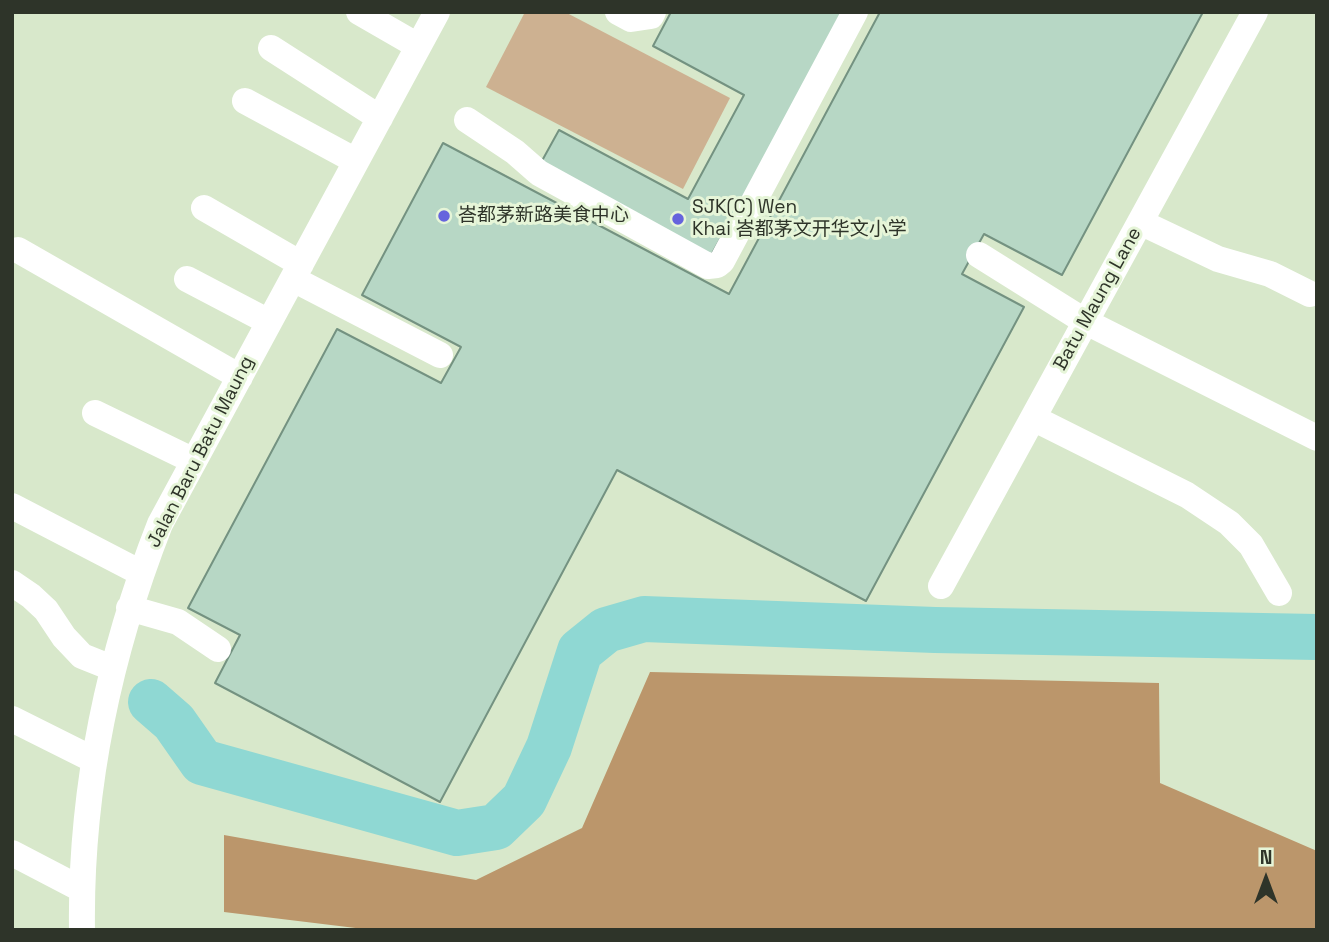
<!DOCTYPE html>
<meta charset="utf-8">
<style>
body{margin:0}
#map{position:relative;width:1329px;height:942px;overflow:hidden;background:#d8e8cb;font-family:"Space Grotesk",sans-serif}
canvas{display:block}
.frame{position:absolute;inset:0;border:14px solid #2e3429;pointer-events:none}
.north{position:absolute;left:1231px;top:844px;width:70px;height:70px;-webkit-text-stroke:5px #e6f5d8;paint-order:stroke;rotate:0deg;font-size:19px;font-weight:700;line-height:28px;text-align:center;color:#2e3429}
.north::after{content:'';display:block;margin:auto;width:24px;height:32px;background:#2e3429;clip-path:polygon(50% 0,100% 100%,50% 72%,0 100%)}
</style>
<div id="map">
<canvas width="1329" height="942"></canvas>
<div class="frame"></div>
<div class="north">N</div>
</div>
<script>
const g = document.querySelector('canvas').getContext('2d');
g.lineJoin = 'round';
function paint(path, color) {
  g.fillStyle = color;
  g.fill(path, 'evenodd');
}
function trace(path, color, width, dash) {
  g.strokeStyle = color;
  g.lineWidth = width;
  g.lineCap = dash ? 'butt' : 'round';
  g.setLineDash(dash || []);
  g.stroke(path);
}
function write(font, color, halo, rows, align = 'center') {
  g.font = font + ' "Space Grotesk","Noto Sans SC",sans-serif';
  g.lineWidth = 6;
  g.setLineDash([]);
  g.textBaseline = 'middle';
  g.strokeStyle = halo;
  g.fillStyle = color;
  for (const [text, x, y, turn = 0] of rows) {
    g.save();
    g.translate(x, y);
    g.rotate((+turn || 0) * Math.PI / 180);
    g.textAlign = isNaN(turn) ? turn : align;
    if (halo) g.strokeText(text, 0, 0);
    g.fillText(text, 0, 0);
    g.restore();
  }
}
paint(new Path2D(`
 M525 12H565L730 98 683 189 486 87Z`), '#cdb191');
paint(new Path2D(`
 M650 672 1159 683 1160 783 1317 851V930H372L224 912V835L476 880 582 828Z`), '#bb966b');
trace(new Path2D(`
 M151 702 174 722 202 762 457 833 496 827 524 800 549 747 580 651 606 630 644 619 935 630 1317 637`), '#8fd8d3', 46);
const building = new Path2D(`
 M671 12H846L709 259 538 168 559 130 688 199 744 95 653 46Z
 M880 12H1203L1062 275 984 234 962 274 1024 307 866 601 617 470 440 802 215 683 240 635 188 608 337 329 441 383 461 347 362 295 443 143 729 294Z`);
paint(building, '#b7d7c5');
trace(building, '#749281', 2);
trace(new Path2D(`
 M359 12 418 46
 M618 12 631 19 651 16 653 12
 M271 48 380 118
 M245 101 356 161
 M467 120 515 152 539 173 708 266 717 265 722 261 855 12
 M204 208 301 264
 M1140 222 1218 259 1270 274 1310 294
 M18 250 240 377
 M979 255 1086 322 1317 438
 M187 279 269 322
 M293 279 440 355
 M95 413 194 461
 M1033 418 1187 495 1229 523 1251 545 1279 593
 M12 506 141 573
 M12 583 31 596 46 610 64 637 82 656 112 668
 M941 586 1255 12
 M129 608 178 622 218 649
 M12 719 94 760
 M12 853 81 889
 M82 930C80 790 109 654 160 524L437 12`), '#fff', 26);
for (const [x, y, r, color] of [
 [444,216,7,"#6664dd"],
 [678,219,7,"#6664dd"]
]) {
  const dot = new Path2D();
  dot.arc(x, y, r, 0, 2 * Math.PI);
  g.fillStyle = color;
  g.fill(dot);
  trace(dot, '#e6f5d8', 2.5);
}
write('19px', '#2e3429', '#e6f5d8', [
 ["SJK(C) Wen",692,208],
 ["Khai 峇都茅文开华文小学",692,230],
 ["峇都茅新路美食中心",458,216]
], 'left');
write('19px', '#2e3429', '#e6f5d8', [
 ["Batu Maung Lane",1098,299,-61],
 ["Jalan Baru Batu Maung",201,452,-63]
]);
</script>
